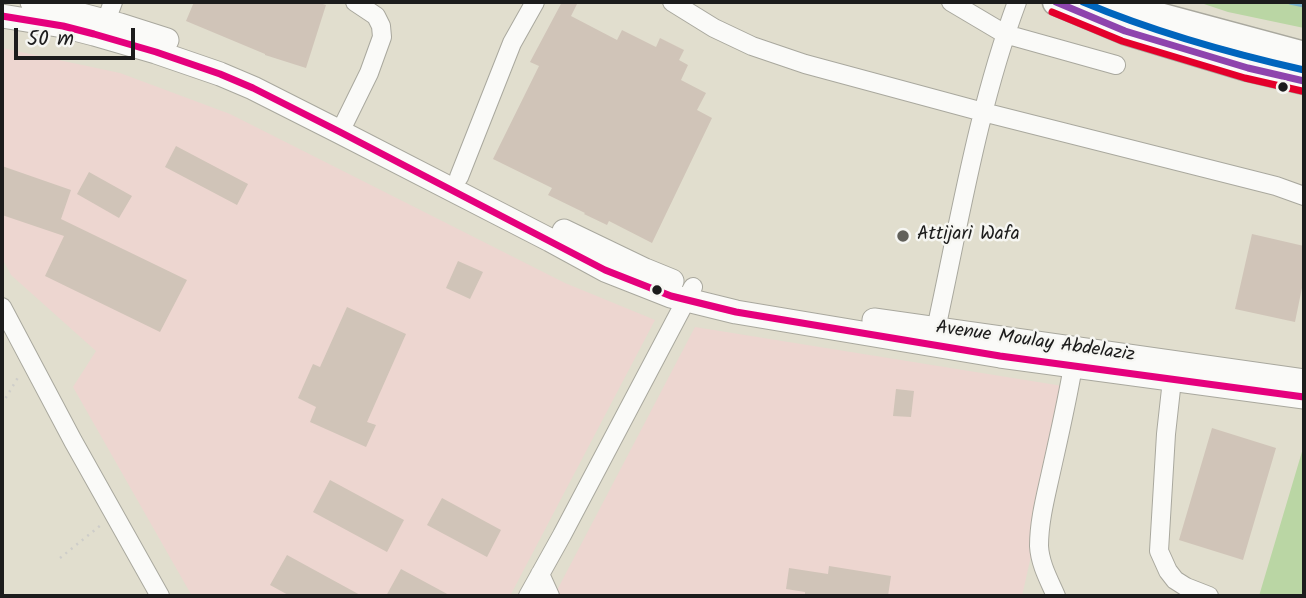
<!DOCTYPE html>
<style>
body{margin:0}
#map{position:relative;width:1306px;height:598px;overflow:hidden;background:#e1dece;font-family:Kalam,sans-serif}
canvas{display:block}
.frame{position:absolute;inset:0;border:4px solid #1c1c1c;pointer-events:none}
.scale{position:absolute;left:14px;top:28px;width:121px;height:32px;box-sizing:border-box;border:4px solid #1c1c1c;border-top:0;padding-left:9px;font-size:21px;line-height:24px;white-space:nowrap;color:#1c1c1c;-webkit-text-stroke:5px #f6f6f2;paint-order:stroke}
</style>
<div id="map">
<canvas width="1306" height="598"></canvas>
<div class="frame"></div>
<div class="scale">50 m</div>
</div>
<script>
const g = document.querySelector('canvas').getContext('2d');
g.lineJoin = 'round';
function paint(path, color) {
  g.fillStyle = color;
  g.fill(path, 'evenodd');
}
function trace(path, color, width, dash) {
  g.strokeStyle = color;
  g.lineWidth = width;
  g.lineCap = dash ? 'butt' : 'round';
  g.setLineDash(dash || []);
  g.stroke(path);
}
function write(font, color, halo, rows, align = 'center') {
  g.font = font + ' Kalam,sans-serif';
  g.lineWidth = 5;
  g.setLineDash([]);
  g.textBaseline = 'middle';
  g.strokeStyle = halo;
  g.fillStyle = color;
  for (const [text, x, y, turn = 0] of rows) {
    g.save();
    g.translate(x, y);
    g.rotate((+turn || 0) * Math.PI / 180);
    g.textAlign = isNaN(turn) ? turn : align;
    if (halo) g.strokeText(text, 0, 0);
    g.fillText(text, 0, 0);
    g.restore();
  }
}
paint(new Path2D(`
 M2 48 120 73 230 114 565 283 655 320 510 596H192L73 387 96 351 11 275 2 258Z
 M695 327 1069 387 1022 596H554Z`), '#edd6d0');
paint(new Path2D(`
 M1198 2H1304V28L1228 12Z
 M1304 445V596H1259Z`), '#bad6a4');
trace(new Path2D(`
 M1290 2 1304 5`), '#7db5cd', 5);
paint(new Path2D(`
 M194 2H316L326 5 306 68 265 55V54L186 21Z
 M562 2H578L571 16 617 40 622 30 656 47 660 38 684 50 679 60 688 65 681 80 706 93 697 110 712 118 652 243 609 221 607 225 584 214 585 213 548 195 552 188 493 159 539 66 530 62Z
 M176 146 248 184 237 205 165 167Z
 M2 166 71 190 61 219 187 280 160 332 45 276 64 236 2 215Z
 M89 172 132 196 119 218 77 194Z
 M1252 234 1304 246V278L1295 322 1235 309Z
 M458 261 483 272 470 299 446 288Z
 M347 307 406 334 367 422 376 425 366 447 310 422 316 407 298 398 313 364 320 367Z
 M896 389 914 391 911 417 893 416Z
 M1212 428 1276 448 1243 560 1179 540Z
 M330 480 404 520 387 552 313 512Z
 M442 498 501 530 487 557 427 525Z
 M287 555 362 596H290L270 585Z
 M829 566 891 576 888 596H805V592L786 589 789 568 828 574Z
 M401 569 451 596H386Z`), '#d0c4b8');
const minor = new Path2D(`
 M672 2 714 28 752 46 805 64 983 112 1276 186 1304 196
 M951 2 1005 34 1116 65
 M106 21 113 2
 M340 132 369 73 382 37 381 26 376 16 355 2
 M459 177 512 43 535 2
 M2 307 73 441 160 596
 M936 339V329C960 219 978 107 1017 2
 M1172 380 1166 434 1159 551 1168 571 1175 580 1186 587 1209 596
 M540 574 550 596
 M528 596 562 535 693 287
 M1056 596C1049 580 1040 564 1039 546 1039 521 1046 495 1051 472 1059 436 1067 402 1073 366`);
const major = new Path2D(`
 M32 2 120 25 167 40
 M2 16 63 26 94 34 156 52 220 74 253 88 340 132 550 240 605 270 671 296 736 312 1000 356 1304 397
 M564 231 645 270 672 281
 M874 320 1304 381`);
const highway = new Path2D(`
 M1056 2 1125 31 1248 68 1304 81
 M1111 2 1133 9 1304 55`);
trace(minor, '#a9a89e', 20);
trace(major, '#a9a89e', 25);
trace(highway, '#a9a89e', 29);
trace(new Path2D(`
 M2 404 20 374
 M60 558 101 525`), '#cecdc9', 2.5, [2, 5]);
trace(minor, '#fafaf8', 18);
trace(major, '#fafaf8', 23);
trace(highway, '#fafaf8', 26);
trace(new Path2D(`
 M2 16 63 26 94 34 156 52 220 74 253 88 340 132 605 270 671 296 736 312 1000 356 1304 397`), '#e5007d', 7);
trace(new Path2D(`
 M1056 2 1125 31 1248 68 1304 81`), '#8e44ad', 7);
trace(new Path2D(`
 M1052 12 1122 41 1245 78 1302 91`), '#e4002b', 7);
trace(new Path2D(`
 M1083 2C1154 32 1229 53 1304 70`), '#0065bd', 7);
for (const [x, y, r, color] of [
 [1283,87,6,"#1c1c1c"],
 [903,236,7,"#61605a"],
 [657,290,6,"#1c1c1c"]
]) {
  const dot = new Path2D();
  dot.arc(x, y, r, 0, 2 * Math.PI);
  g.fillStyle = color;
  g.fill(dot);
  trace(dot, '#f6f6f2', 2.5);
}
write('19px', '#1c1c1c', '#f6f6f2', [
 ["Attijari Wafa",917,236]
], 'left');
write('19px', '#1c1c1c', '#f6f6f2', [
 ["Avenue Moulay Abdelaziz",1035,343,8]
]);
</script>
